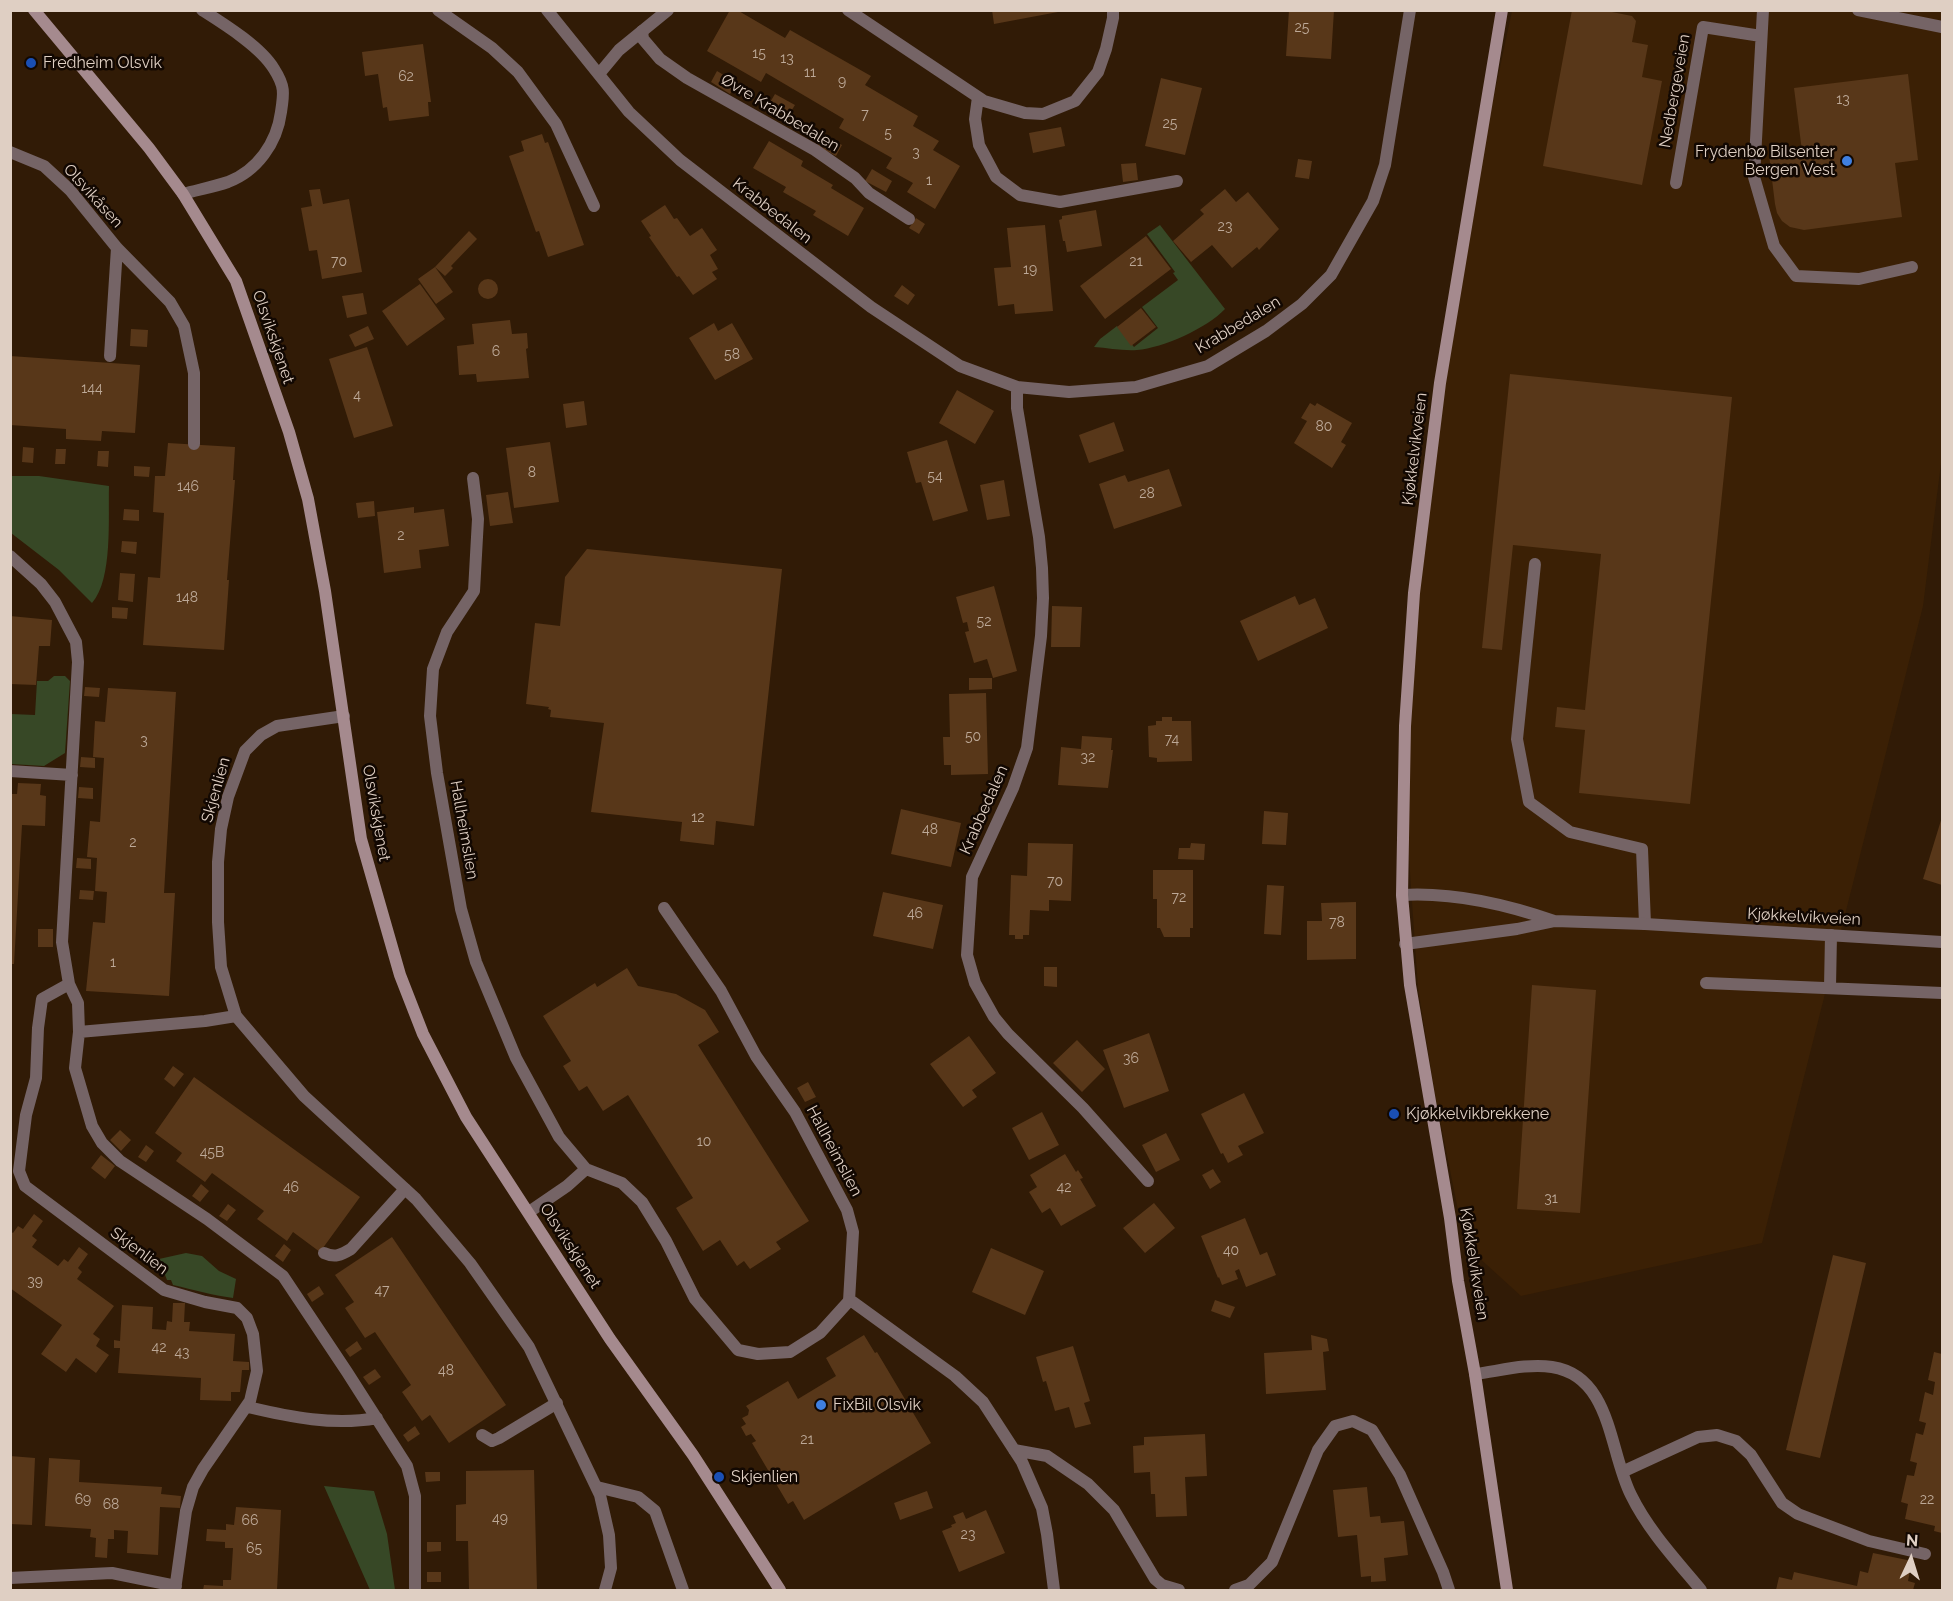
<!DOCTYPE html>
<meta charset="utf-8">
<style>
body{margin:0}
#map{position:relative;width:1953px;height:1601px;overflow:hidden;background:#311b06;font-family:Raleway,sans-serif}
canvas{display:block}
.frame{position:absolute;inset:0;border:12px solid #dfcfc3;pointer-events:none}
.north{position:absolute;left:1881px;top:1529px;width:60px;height:60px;-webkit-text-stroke:4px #120802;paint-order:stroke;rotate:4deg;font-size:16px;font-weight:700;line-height:24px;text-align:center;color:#dfcfc3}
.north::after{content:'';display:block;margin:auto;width:21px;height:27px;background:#dfcfc3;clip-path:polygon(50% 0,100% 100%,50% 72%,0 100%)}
</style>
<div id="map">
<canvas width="1953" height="1601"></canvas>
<div class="frame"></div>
<div class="north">N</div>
</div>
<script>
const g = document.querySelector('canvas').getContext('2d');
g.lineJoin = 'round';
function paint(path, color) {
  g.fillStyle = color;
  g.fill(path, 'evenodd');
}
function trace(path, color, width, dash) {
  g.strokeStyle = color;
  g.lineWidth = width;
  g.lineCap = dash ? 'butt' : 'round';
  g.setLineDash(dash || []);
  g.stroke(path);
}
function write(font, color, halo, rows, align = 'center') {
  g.font = font + ' Raleway,sans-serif';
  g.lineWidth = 5;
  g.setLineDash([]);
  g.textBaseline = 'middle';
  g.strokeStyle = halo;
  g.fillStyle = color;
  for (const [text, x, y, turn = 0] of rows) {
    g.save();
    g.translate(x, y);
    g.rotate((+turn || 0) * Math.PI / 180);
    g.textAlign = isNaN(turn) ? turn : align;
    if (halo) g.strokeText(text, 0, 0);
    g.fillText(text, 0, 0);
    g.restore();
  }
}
paint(new Path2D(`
 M1512 11H1942V455L1923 606 1762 1243 1521 1296 1465 1245 1436 1100 1418 988 1403 771 1434 432 1490 114Z`), '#3b2005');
paint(new Path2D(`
 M1160 225 1225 309C1207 328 1163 348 1137 350 1123 351 1108 348 1094 347L1100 339 1117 326 1134 347 1158 328 1142 307 1178 280 1173 273 1175 272 1147 234Z
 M11 476H39L109 486C108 517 113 579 92 603L59 570 11 533Z
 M54 676H65L70 681 65 753 44 766 11 764V714L35 715 37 681H48Z
 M186 1253 202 1256 219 1271 236 1279 233 1298C212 1295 194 1290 173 1285L171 1280H167L159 1259Z
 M324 1486 374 1491 387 1534 395 1590H370Z`), '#374826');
paint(new Path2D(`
 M730 10H737L785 38 790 30 871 76 865 85 918 116 913 126 939 141 933 150 960 166 935 209 907 192 913 183 886 168 892 158 839 128 844 119 766 73 761 82 707 51Z
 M992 10H1058V12L994 24Z
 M1289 10H1334L1331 59 1286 56Z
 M1572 10H1612V12L1632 16 1636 21 1632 42 1648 45 1642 77 1662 81 1642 185 1543 166Z
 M423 44 431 102H428L429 116 389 121 387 107 383 108 378 74 365 76 362 52Z
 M717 71 737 83 730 94 711 82Z
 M1908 74 1918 160 1895 163 1902 217 1804 230 1790 227 1782 221 1777 213 1775 204 1769 155 1802 151 1794 88Z
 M1161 78 1202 88 1185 155 1145 146Z
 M775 94 795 105 788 116 769 104Z
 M1061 127 1065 146 1033 153 1029 133Z
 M542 134 545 143 548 142 584 245 548 257 539 231 536 232 509 156 524 151 521 141Z
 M823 134 842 145 836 156 816 145Z
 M769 141 803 161 801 166 833 185 831 188 864 208 848 236 813 215 816 211 783 192 786 187 753 168Z
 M1298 159 1312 161 1309 179 1295 177Z
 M1136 163 1138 180 1123 182 1121 164Z
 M872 169 892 181 886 192 865 181Z
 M320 189 323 204 349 199 362 272 322 279 317 250 309 251 301 208 312 206 309 190Z
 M1225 189 1236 202 1248 192 1279 229 1259 250 1257 247 1232 268 1212 245 1191 262 1173 241 1204 214 1200 210Z
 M665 205 674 219 677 218 690 236 702 228 717 250 710 255 718 269 712 272 717 279 693 295 679 276 677 277 649 237 651 236 641 221Z
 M1096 210 1102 246 1067 252 1065 241H1063L1059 220 1062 219V216Z
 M916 218 925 224 919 234 909 228Z
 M1045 225 1053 311 1015 314 1014 304 998 306 994 268 1011 267 1007 228Z
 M469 231 477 239 451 266 453 268 445 276 435 267 453 292 436 304 418 279 435 267Z
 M1146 236 1171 269 1105 319 1080 286Z
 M478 289a10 10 0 1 1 20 0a10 10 0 1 1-20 0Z
 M420 284 445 319 407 346 382 311Z
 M902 285 915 295 908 305 894 296Z
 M363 293 367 314 347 318 342 296Z
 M1141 308 1156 327 1131 346 1117 327Z
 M510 320 512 334 527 333 528 348 526 349 529 378 477 382 476 374 459 375 457 346 474 344 472 324Z
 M714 323 718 331 732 323 753 359 715 380 689 338Z
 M368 326 374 339 355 347 349 335Z
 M131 329 148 330 147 347 130 346Z
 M367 347 393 426 354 438 329 359Z
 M10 356 140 365 135 433 102 431 101 441 66 439V429L10 425Z
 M1510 374 1732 397 1690 804 1579 793 1585 730 1555 727 1557 707 1585 710 1601 554 1513 545 1502 650 1482 648Z
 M957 390 994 411 975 444 939 423Z
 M584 401 587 425 566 428 563 404Z
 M1310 403 1315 406 1317 403 1352 423 1341 442 1346 445 1332 468 1294 443 1307 421 1301 418Z
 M1114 422 1124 451 1089 463 1079 435Z
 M947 440 968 511 933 521 921 482 916 483 907 452Z
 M550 442 559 502 514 508 506 448Z
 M168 443 235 447 233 480H235L227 580H229L224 650 143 645 148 577 160 578 164 513 153 512 155 476H165Z
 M23 447 34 448 33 463 22 462Z
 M56 449H66L65 464H55Z
 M98 451H109L108 467 97 466Z
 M134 466 150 467 149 477 134 476Z
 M1169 469 1182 506 1114 529 1099 484 1125 475 1128 482Z
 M1004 480 1010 516 987 520 980 485Z
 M508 492 513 523 490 526 486 495Z
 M374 501 375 516 358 518 356 503Z
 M414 507V513L444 509 449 546 419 550 421 568 384 573 377 512Z
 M124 509 139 510V521L123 520Z
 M122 541 137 542 136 554 121 552Z
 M587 549 782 569 754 826 716 821 714 845 680 841 682 822 591 812 604 723 550 717 551 710 548 709 549 707 526 704 535 623 560 626 565 577Z
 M120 573 135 574 133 602 118 600Z
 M994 586 1017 671 993 678 987 659 974 663 965 632 969 631 967 622 963 623 956 597Z
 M1295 596 1299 605 1315 598 1328 628 1258 661 1240 621Z
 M1052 606 1082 607 1080 647H1051Z
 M112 607 128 608 127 619 112 618Z
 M10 616 52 620 50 646H39L36 685 10 684Z
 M969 678H992V689L969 690Z
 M85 687 100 688 99 697 84 696Z
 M108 688 176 692 164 893H175L169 996 86 991 93 922 105 923 107 892 95 891 97 858 87 857 90 821 100 822 104 758 93 757 95 721 105 722Z
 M986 693 988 774 951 775V765H944L943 737H950L949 694Z
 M1162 717H1172V721H1191L1192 761 1157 762V758L1149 757 1148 726 1156 725V721H1162Z
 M1082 736 1112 738 1111 750H1113L1108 788 1058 785 1061 747 1081 749Z
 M81 757 95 758V768L80 767Z
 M18 783 41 784 40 795 46 796 45 826 22 825 14 964H10V794H17Z
 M79 787 93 788V799L78 798Z
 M901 809 961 823 951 867 891 854Z
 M1264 811 1288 813 1286 845 1262 844Z
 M1942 817V885L1923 879Z
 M1028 843 1073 844 1071 901 1049 900V911L1030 910 1029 935H1023V939H1015V935H1009L1011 875 1027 876Z
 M1191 843 1205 844 1204 860 1178 859 1179 848H1190Z
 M77 858 91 859V869L76 868Z
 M1153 870H1193V928H1190V937H1164L1160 928H1157V899H1153Z
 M1267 885 1284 886 1281 935 1264 934Z
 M80 890 94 891 93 900 79 899Z
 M883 892 943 905 933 949 873 936Z
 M1356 902V959L1307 960V921H1322L1321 903Z
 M38 929H53V947H38Z
 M1044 967H1057V987L1044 986Z
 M627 968 638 986 676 994 705 1010 719 1032 698 1045 809 1221 776 1242 781 1249 750 1269 744 1261 737 1266 720 1240 703 1251 676 1208 693 1198 628 1095 603 1111 587 1086 579 1091 563 1066 571 1061 543 1016 595 983 597 987Z
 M1532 985 1596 990 1580 1213 1517 1209Z
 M1149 1033 1169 1091 1124 1108 1103 1050Z
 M969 1036 996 1073 972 1090 977 1097 963 1107 930 1064Z
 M1077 1040 1105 1069 1082 1092 1053 1063Z
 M173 1066 184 1074 174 1087 164 1079Z
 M194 1077 360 1197 320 1252 293 1232 287 1241 257 1219 264 1211 212 1173 205 1182 176 1161 182 1153 155 1133Z
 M808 1082 816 1097 805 1102 797 1088Z
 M1244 1093 1264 1133 1238 1146 1243 1155 1228 1163 1223 1153 1221 1154 1201 1114Z
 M1042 1112 1059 1145 1029 1160 1012 1128Z
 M120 1130 131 1140 121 1151 110 1140Z
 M1166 1133 1180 1160 1156 1172 1142 1145Z
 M146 1145 154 1151 146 1162 138 1157Z
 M1065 1154 1076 1172 1078 1170 1083 1178 1080 1179 1096 1206 1061 1226 1050 1208 1042 1213 1029 1192 1037 1187 1030 1175Z
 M101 1155 115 1166 105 1179 91 1168Z
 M1213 1169 1221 1182 1210 1189 1202 1175Z
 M201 1184 209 1191 200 1202 192 1196Z
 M1154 1203 1175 1228 1145 1253 1123 1228Z
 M228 1204 236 1210 227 1221 219 1216Z
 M34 1214 43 1221 32 1236 37 1240 32 1247 58 1266 64 1259 68 1262 79 1247 88 1254 78 1268 82 1272 77 1279 114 1306 93 1334 100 1339 96 1346 109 1355 96 1373 76 1358 66 1372 41 1354 62 1325 10 1288V1231L13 1233 18 1226 23 1229Z
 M1245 1218 1260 1255 1267 1252 1276 1275 1246 1287 1239 1269 1235 1271 1238 1279 1222 1285 1219 1277 1218 1278 1201 1236Z
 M392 1237 506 1405 449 1443 430 1415 422 1421 402 1392 411 1385 375 1332 365 1338 345 1308 354 1302 335 1275Z
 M284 1244 291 1250 283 1262 275 1256Z
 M991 1248 1044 1271 1025 1315 972 1292Z
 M1833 1255 1866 1263 1820 1458 1786 1450Z
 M319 1286 324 1294 312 1302 307 1294Z
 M1215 1300 1235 1307 1230 1318 1211 1311Z
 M173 1303H185L184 1322H190L189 1331 235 1334 233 1361 249 1362V1370H242L240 1392H231V1401L200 1400 201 1378 118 1373 120 1348H114V1340L120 1341 122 1305 153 1307 152 1329 166 1330 167 1321 172 1322Z
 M864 1335 875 1353 877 1352 931 1443 804 1520 793 1501 788 1504 752 1443 756 1441 751 1434 746 1436 741 1427 746 1424 742 1418 748 1415 749 1410 746 1406 788 1381 798 1399 836 1376 826 1358Z
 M1311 1335 1327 1339 1329 1351 1323 1352 1326 1390 1266 1394 1264 1353 1312 1350Z
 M357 1341 362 1349 350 1357 345 1350Z
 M1073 1346 1090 1401 1084 1403 1091 1424 1075 1428 1069 1407 1055 1411 1046 1381 1043 1382 1036 1357Z
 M1934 1352 1942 1354V1533L1934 1531 1935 1526 1905 1519 1908 1504 1901 1502 1907 1475 1914 1476 1917 1463 1910 1461 1916 1433 1923 1435 1926 1423 1919 1421 1925 1392 1933 1395 1935 1382 1928 1380Z
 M375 1369 381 1377 369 1385 363 1377Z
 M415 1426 420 1434 408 1442 403 1435Z
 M1205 1434 1207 1476 1185 1477 1187 1516 1156 1517 1155 1494H1151L1150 1472 1134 1473 1133 1446 1144 1445V1437Z
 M10 1456 35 1458 32 1525 10 1524Z
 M49 1458 80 1460 79 1482 162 1487 161 1494 181 1496 180 1508 160 1507 158 1555 127 1553 128 1531 114 1530V1539H108L107 1558 95 1557 96 1538 90 1537 91 1529 45 1526Z
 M534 1470 537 1590H469L468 1541H456V1505L466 1504V1471Z
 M425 1472H440V1481L426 1482Z
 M1367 1487 1370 1517 1380 1516 1381 1523 1404 1521 1408 1555 1384 1558 1386 1581 1371 1582V1576L1361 1577 1357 1535 1338 1537 1333 1490Z
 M927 1491 933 1508 900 1520 894 1503Z
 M236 1507 281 1510 277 1590H203L204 1585 223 1586V1580H231L233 1548H225V1542L206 1541 207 1529 226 1530V1524L234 1525Z
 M986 1510 1005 1553 959 1572 942 1531 952 1527 951 1525 956 1523 953 1516 963 1512 966 1519Z
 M427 1542H441V1551L427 1552Z
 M1873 1553 1912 1561 1908 1581 1915 1583 1913 1590H1776L1779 1577 1792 1580 1794 1572 1857 1586 1860 1571 1868 1573Z
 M427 1572H441V1582H427Z`), '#583719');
trace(new Path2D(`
 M438 10 492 48 518 72 556 124 594 206
 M1763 10 1754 177 1774 246 1796 276 1859 279 1912 267
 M642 31 643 39 660 59 687 78 815 150 855 178 869 193 909 219
 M10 152 44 166 70 190 117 248 170 302 184 326 194 373V444
 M1676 183 1703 27 1761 36
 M110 356 117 248
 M10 556 41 584 55 602 76 642 78 662 62 942 69 984 78 1003 79 1032 75 1068 92 1126 102 1143 120 1161 207 1219 283 1276 347 1372 407 1466 415 1496V1590
 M1535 564 1517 739 1529 802 1570 832 1642 849 1645 924
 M10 771 72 775
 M664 908 721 991 756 1056 795 1112 847 1210 853 1232 849 1301
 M1706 983 1942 993
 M69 984 42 999 38 1028 36 1078 26 1115 19 1171 25 1186 164 1290 205 1302 237 1308 247 1318 253 1334 257 1371 250 1401 203 1469 193 1487 186 1511 175 1590
 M1830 987 1831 935
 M79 1032 205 1021 236 1016
 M324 1253C335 1258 341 1255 351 1249L405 1189
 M248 1407C290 1417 334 1426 377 1418
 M482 1435 492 1441 499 1438 557 1403
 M597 1487 638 1497 655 1511 683 1590
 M10 1578 112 1573 176 1586`), '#756466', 12);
trace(new Path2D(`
 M547 10 629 112 680 160 871 307 960 366 1017 387 1069 392 1136 387 1208 366 1266 331 1302 304 1331 275 1373 201 1385 165 1410 10
 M848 10 984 101 1025 113 1043 114 1075 101 1098 72 1106 49 1113 18V10
 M1858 10 1942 27
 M599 74 619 50 668 10
 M978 97 975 119 979 145 996 177 1020 195 1060 202 1177 181
 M183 194C197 190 213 187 228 182 257 171 277 143 281 112 284 93 285 86 274 69 261 47 224 24 202 10
 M1017 387V408L1039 537 1042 568 1043 598 1041 636 1027 748 1013 788 972 877 967 955 975 983 994 1017 1008 1034 1083 1108 1148 1181
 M473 478 478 519 474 591 447 632 433 669 430 716 437 773 461 909 476 962 516 1058 559 1137 586 1169
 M344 716 277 726 261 735 245 751 228 797 221 829 218 862V922L221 967 236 1016 304 1096 416 1199 470 1263 529 1347 600 1495 609 1535 611 1568 605 1590
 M1402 895C1454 892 1505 904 1554 921
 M1405 944 1517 929 1555 921 1645 924 1942 942
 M529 1212 567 1186 586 1169 622 1183 642 1202 666 1241 695 1299 738 1350 758 1354 790 1352 820 1333 849 1301 853 1302 955 1376 983 1402 1022 1462 1042 1508 1047 1534 1054 1590
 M1475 1374C1499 1371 1528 1363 1552 1367 1612 1376 1609 1452 1631 1495 1648 1530 1676 1560 1701 1590
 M1014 1450 1047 1456 1088 1484 1114 1510 1155 1579 1162 1585 1179 1590
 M1622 1472 1698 1437 1717 1435 1736 1441 1751 1455 1782 1503 1798 1514 1869 1541 1925 1554
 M1235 1590 1249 1585 1272 1562 1318 1450 1335 1426 1353 1421 1372 1430 1400 1475 1443 1572 1449 1590`), '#756466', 12);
trace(new Path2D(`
 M34 10 149 148 183 194 236 281 289 432 308 499 325 591 361 839 400 975 423 1034 466 1117 610 1339 693 1455 780 1590
 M1502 10 1440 383 1414 593 1405 726 1402 895 1410 985 1450 1218 1458 1281 1475 1374 1507 1590`), '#a58a8e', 12);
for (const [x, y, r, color] of [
 [31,63,6,"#1a4fb4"],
 [1847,161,6,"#3f7fe0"],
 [1394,1114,6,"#1a4fb4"],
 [821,1405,6,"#3f7fe0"],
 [719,1477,6,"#1a4fb4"]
]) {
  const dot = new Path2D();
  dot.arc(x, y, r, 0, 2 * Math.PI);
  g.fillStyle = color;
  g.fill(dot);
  trace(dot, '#120802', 2);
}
write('14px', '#bda998', null, [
 ["25",1302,28],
 ["15",759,54],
 ["13",787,59],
 ["11",810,73],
 ["62",406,77],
 ["9",842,82],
 ["13",1843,100],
 ["7",865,115],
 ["25",1170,124],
 ["5",888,134],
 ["3",916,153],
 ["1",929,181],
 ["23",1225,227],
 ["70",339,262],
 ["21",1136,262],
 ["19",1030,270],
 ["6",496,352],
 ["58",732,355],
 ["144",92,389],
 ["4",357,396],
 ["80",1324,427],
 ["8",532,473],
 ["54",935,477],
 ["146",188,487],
 ["28",1147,494],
 ["2",401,536],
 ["148",187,598],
 ["52",984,622],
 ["50",973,737],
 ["74",1172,740],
 ["3",144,741],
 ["32",1088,758],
 ["12",698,818],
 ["48",930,830],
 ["2",133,843],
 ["70",1055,882],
 ["72",1179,898],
 ["46",915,914],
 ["78",1337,923],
 ["1",113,963],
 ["36",1131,1059],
 ["10",704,1142],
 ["45B",212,1153],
 ["46",291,1188],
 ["42",1064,1188],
 ["31",1551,1199],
 ["40",1231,1251],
 ["39",35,1282],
 ["47",382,1291],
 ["42",159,1348],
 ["43",182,1353],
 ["48",446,1371],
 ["21",807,1440],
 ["69",83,1500],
 ["22",1927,1500],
 ["68",111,1505],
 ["49",500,1519],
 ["66",250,1521],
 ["23",968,1535],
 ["65",254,1549]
]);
write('16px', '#dfcfc3', '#120802', [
 ["Fredheim Olsvik",43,63],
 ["Frydenbø Bilsenter",1835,152,"right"],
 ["Bergen Vest",1835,170,"right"],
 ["Kjøkkelvikbrekkene",1406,1114],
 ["FixBil Olsvik",833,1405],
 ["Skjenlien",731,1477]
], 'left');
write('16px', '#dfcfc3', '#120802', [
 ["Nedbergeveien",1675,91,-80],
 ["Øvre Krabbedalen",780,113,31],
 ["Olsvikåsen",93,196,48],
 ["Krabbedalen",772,211,38],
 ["Krabbedalen",1238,325,-31],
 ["Olsvikskjenet",273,337,71],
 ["Kjøkkelvikveien",1415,449,-83],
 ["Skjenlien",216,790,-74],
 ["Krabbedalen",984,810,-66],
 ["Olsvikskjenet",376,813,80],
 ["Hallheimslien",464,830,80],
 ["Kjøkkelvikveien",1804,917,3],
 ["Hallheimslien",834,1151,62],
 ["Olsvikskjenet",570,1246,57],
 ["Skjenlien",139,1251,37],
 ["Kjøkkelvikveien",1474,1264,81]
]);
</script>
